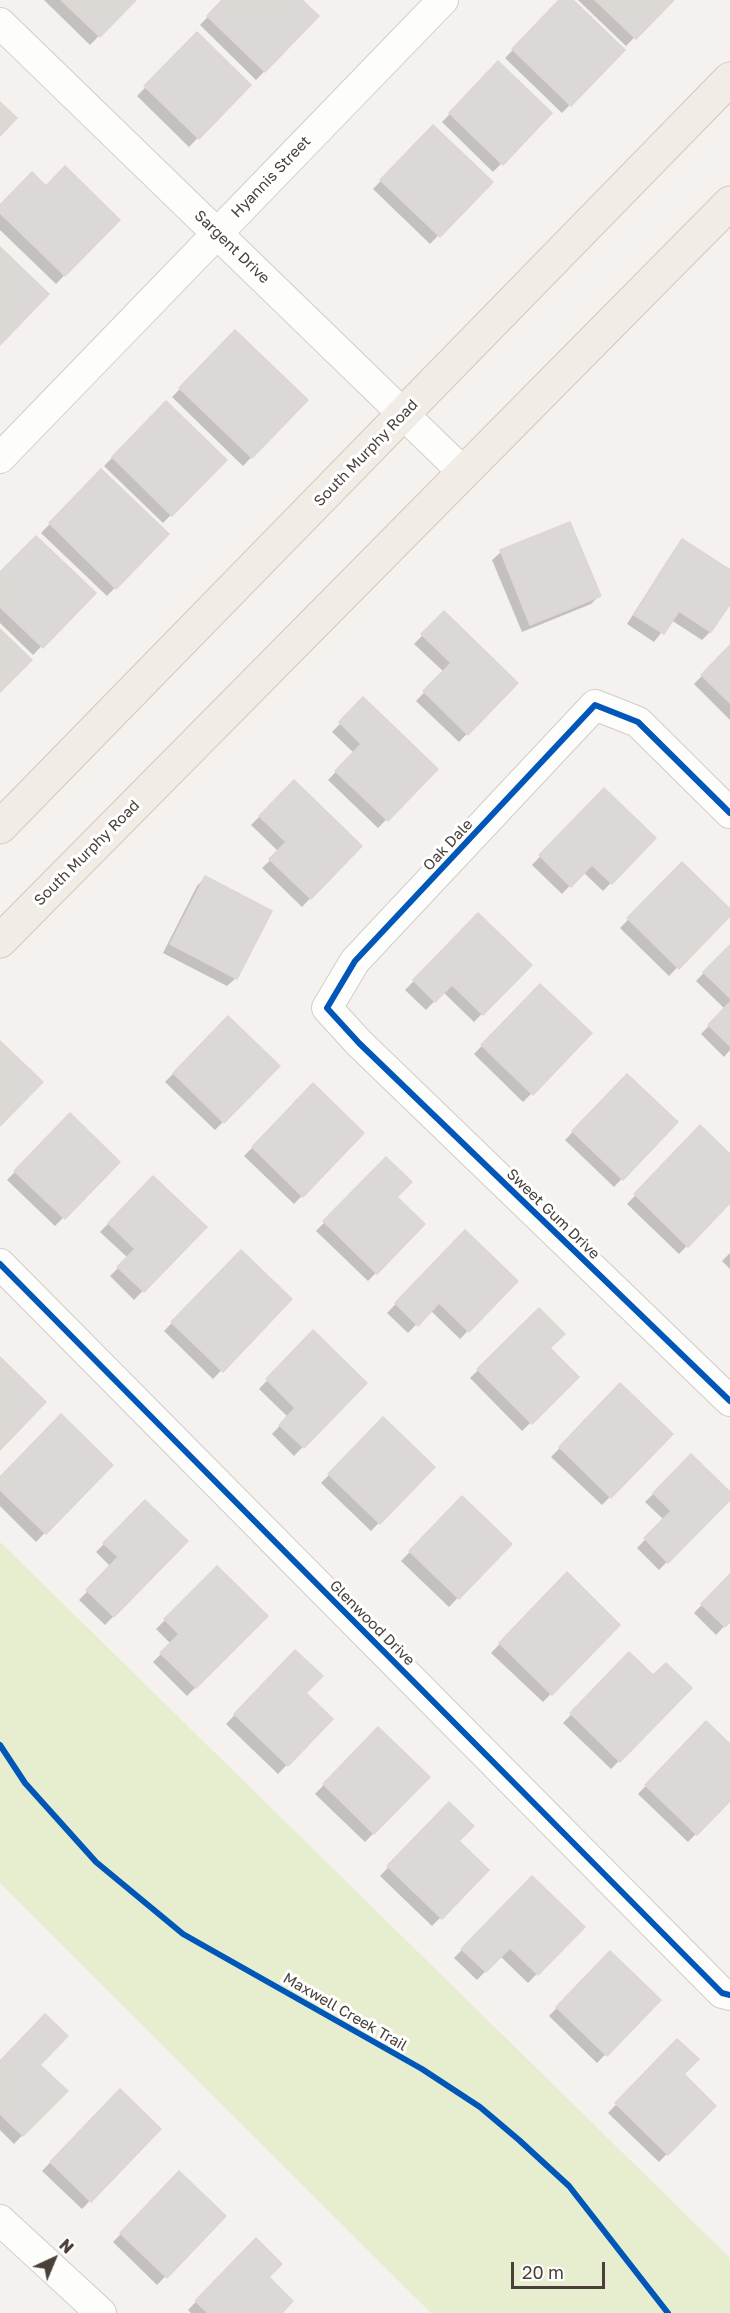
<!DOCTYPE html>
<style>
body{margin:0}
#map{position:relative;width:730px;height:2313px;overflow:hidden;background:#f4f1ee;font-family:"Golos Text",sans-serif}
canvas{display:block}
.north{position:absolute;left:24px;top:2229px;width:60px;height:60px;-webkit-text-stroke:4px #fff;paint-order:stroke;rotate:44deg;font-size:16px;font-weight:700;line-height:24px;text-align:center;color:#4a4039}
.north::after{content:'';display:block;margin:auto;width:21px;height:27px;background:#4a4039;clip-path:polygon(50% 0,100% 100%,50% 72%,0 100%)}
.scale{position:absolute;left:511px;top:2262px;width:94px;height:27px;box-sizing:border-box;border:3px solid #4a4039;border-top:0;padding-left:8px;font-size:18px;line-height:21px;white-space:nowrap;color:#4a4039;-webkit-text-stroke:4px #fff;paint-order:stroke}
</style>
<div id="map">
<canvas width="730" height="2313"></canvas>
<div class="north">N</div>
<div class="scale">20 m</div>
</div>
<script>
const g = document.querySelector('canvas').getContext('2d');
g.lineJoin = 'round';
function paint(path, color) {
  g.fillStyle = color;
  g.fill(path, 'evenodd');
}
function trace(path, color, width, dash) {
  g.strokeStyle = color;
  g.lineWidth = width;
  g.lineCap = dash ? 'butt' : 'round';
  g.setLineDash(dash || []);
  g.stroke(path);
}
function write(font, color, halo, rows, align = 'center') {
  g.font = font + ' "Golos Text",sans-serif';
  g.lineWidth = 6;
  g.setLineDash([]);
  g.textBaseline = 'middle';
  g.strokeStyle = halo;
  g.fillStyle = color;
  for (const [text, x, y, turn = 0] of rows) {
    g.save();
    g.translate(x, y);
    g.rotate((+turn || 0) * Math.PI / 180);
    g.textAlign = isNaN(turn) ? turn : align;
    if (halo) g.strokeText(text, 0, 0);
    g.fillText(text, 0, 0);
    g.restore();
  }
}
paint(new Path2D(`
 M0 1542 730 2258V2313H431L0 1883Z`), '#e7edcf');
paint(new Path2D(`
 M44 0H134L90 45Z
 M224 0H300L317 17 256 80 200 25Z
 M561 0H571L623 50 562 113 505 58Z
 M578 0H671L626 46Z
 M197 34 249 85 189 147 137 96Z
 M498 64 550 114 493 172 442 122Z
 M433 127 490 182 430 244 373 189Z
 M46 188 118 220 56 284 0 230V207Z
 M236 332 306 400 243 466 172 397Z
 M166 403 225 460 163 523 104 466Z
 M101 471 167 534 107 596 41 533Z
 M570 524 599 596 591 604 522 632 492 560 501 552Z
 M683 541 730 572V601L710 632 702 640 671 620 654 642 627 624 674 550Z
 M0 574 93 593 33 655 0 623Z
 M444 613 516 683 459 742 416 701 444 672 414 644Z
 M730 647V720L694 684Z
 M364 699 436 769 378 828 328 780 354 753 332 732Z
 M294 782 360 846 302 907 262 868 279 852 251 825Z
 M604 790 654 838 603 891 583 872 562 894 532 865Z
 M682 864 730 911V913L669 976 620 928Z
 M205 878 236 978 227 986 163 953 197 886Z
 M478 915 529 965 474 1022 443 992 426 1010 405 990Z
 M730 946V1050L724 1057 701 1034 725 1009 696 981Z
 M540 986 590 1034 523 1102 474 1054Z
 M228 1018 278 1066 215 1130 165 1082Z
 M627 1076 676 1122 614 1187 565 1140Z
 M313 1086 362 1133 294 1204 244 1156Z
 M70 1115 118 1162 55 1226 7 1180Z
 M700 1128 730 1156V1201L679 1254 627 1204Z
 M386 1159 395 1198 423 1224 368 1281 316 1231Z
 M153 1178 204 1227 134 1300 110 1276 128 1258 100 1232Z
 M465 1232 516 1281 460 1339 430 1310 408 1333 387 1313Z
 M241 1252 290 1299 213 1379 164 1331Z
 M730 1253V1269L722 1261Z
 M539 1310 548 1348 577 1377 522 1431 470 1378Z
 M313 1332 365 1383 294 1456 272 1434 288 1417 259 1389Z
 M620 1385 671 1434 602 1505 551 1457Z
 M383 1419 432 1467 371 1531 321 1483Z
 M691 1456 730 1494V1498L659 1570 637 1548 664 1520 645 1502Z
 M111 1465 36 1542 0 1506V1479Z
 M462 1498 510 1544 449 1607 401 1561Z
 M145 1502 186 1541 105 1625 79 1600 111 1567 96 1552Z
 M217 1568 266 1616 187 1696 153 1662 171 1644 156 1629Z
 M567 1575 617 1625 543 1702 491 1653Z
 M730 1576V1620L716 1635 694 1613Z
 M295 1652 304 1693 331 1719 278 1774 226 1724Z
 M629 1654 653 1677 690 1688 611 1769 563 1723Z
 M706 1723 730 1746V1799L688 1842 638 1794Z
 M378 1729 428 1777 365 1842 315 1794Z
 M449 1804 457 1841 487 1870 432 1926 380 1876Z
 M532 1878 582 1927 528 1983 500 1956 477 1980 454 1958Z
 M610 1953 658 2000 597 2063 549 2016Z
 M677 2041 682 2074 714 2106 659 2162 608 2113Z
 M0 2063 38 2065 65 2091 14 2144 0 2130Z
 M120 2091 159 2129 82 2209 42 2171Z
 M179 2173 224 2216 157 2285 113 2242Z
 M256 2240 279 2313H191L188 2310Z`), '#0003');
const building = new Path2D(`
 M61 0H136L100 37Z
 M222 0H302L319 16 265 72 207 16Z
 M559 0H573L625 50 571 106 512 49Z
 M595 0H674L636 39Z
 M197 32 251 85 199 139 144 86Z
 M498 61 552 113 503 165 449 113Z
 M0 102 17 118 0 136Z
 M433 125 493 182 440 237 380 180Z
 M65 166 120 220 65 276 0 213V205L32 172 46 186Z
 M0 247 49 294 0 345Z
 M235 330 308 400 252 458 179 388Z
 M166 401 227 460 172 516 112 457Z
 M101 469 169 534 116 589 49 523Z
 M570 522 601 596 530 625 500 550Z
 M36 536 96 593 43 648 0 607V572Z
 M682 539 730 570V604L711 632 679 611 664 634 634 615Z
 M444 611 518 683 468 735 423 691 451 663 421 634Z
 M0 629 32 660 0 692Z
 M730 645V703L701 675Z
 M363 697 438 769 388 821 335 771 361 744 339 722Z
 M294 780 362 846 311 899 269 859 286 842 259 816Z
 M604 788 656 838 612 884 592 865 571 887 539 855Z
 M682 862 730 909V916L679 969 627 918Z
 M205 876 272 911 237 979 170 944Z
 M478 913 532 965 483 1015 452 985 435 1002 413 980Z
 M730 945V998L703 972Z
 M540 984 592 1033 533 1095 481 1045Z
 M730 1002V1046L708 1025Z
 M228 1016 280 1066 224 1123 173 1073Z
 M0 1041 43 1082 0 1126Z
 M627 1074 678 1122 623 1180 572 1131Z
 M313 1083 364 1133 303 1197 252 1147Z
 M70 1113 120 1162 65 1219 14 1171Z
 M700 1125 730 1154V1203L688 1247 634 1194Z
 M386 1157 412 1182 397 1197 425 1224 377 1274 323 1221Z
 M153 1176 207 1227 144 1292 117 1267 135 1249 108 1223Z
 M465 1230 518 1281 469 1332 439 1303 418 1326 395 1303Z
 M241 1250 292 1299 223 1372 171 1322Z
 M539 1308 565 1334 550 1348 579 1377 532 1424 477 1369Z
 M313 1330 367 1383 304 1448 279 1425 295 1408 266 1379Z
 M0 1357 46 1402 0 1450Z
 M620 1383 673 1434 611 1498 559 1447Z
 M61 1414 113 1465 46 1534 0 1490V1477Z
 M383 1417 435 1467 380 1524 328 1474Z
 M691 1454 730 1492V1500L668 1563 644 1538 671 1511 653 1493Z
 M462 1496 512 1544 459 1599 409 1551Z
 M145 1500 188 1541 114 1617 86 1590 118 1557 103 1543Z
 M217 1566 268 1616 196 1688 160 1653 179 1634 164 1619Z
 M567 1572 620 1625 552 1695 499 1643Z
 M730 1574V1622L725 1627 701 1604Z
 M295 1650 323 1676 306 1693 333 1719 288 1766 234 1714Z
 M629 1652 653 1675 666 1663 692 1688 620 1762 570 1713Z
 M706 1721 730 1744V1801L697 1835 645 1785Z
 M378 1727 430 1777 374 1834 323 1784Z
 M449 1802 474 1826 459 1841 489 1870 442 1919 387 1866Z
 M532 1876 585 1927 538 1975 510 1948 486 1972 461 1949Z
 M610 1951 661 2000 607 2056 556 2007Z
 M45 2014 68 2036 40 2065 68 2091 23 2136 0 2114V2061Z
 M677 2039 699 2059 684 2074 716 2106 668 2155 615 2103Z
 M120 2089 161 2129 91 2202 50 2162Z
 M179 2171 226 2216 167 2278 120 2233Z
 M256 2238 282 2264 269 2277 293 2301 282 2313H208L195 2301Z`);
paint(building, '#dcd8d5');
trace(building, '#dcd7d4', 1.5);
const minor = new Path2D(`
 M0 23 463 472
 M0 458 443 0
 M730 813 638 722 595 705 355 961 327 1008 359 1043 730 1401
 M0 1264 722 1993 730 1995
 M0 2220 101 2313`);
const major = new Path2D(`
 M0 827 730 79
 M0 941 730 203`);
trace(minor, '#d0cdca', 32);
trace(major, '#d6c8bb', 35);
trace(minor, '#fdfdfc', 30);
trace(major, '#f2ece6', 33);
trace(new Path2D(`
 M730 813 638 722 595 705 355 961 327 1008 359 1043 730 1401
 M0 1264 722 1993 730 1995
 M0 1745 25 1783 96 1862 183 1934 422 2069 480 2107 519 2140 569 2186 668 2313`), '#0057b8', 6);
write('15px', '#4a4039', '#fff', [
 ["Hyannis Street",271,177,-46],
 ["Sargent Drive",232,247,44],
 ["South Murphy Road",366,453,-46],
 ["Oak Dale",448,845,-47],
 ["South Murphy Road",87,853,-45],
 ["Sweet Gum Drive",553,1214,44],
 ["Glenwood Drive",372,1623,45],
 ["Maxwell Creek Trail",345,2012,30]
]);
</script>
